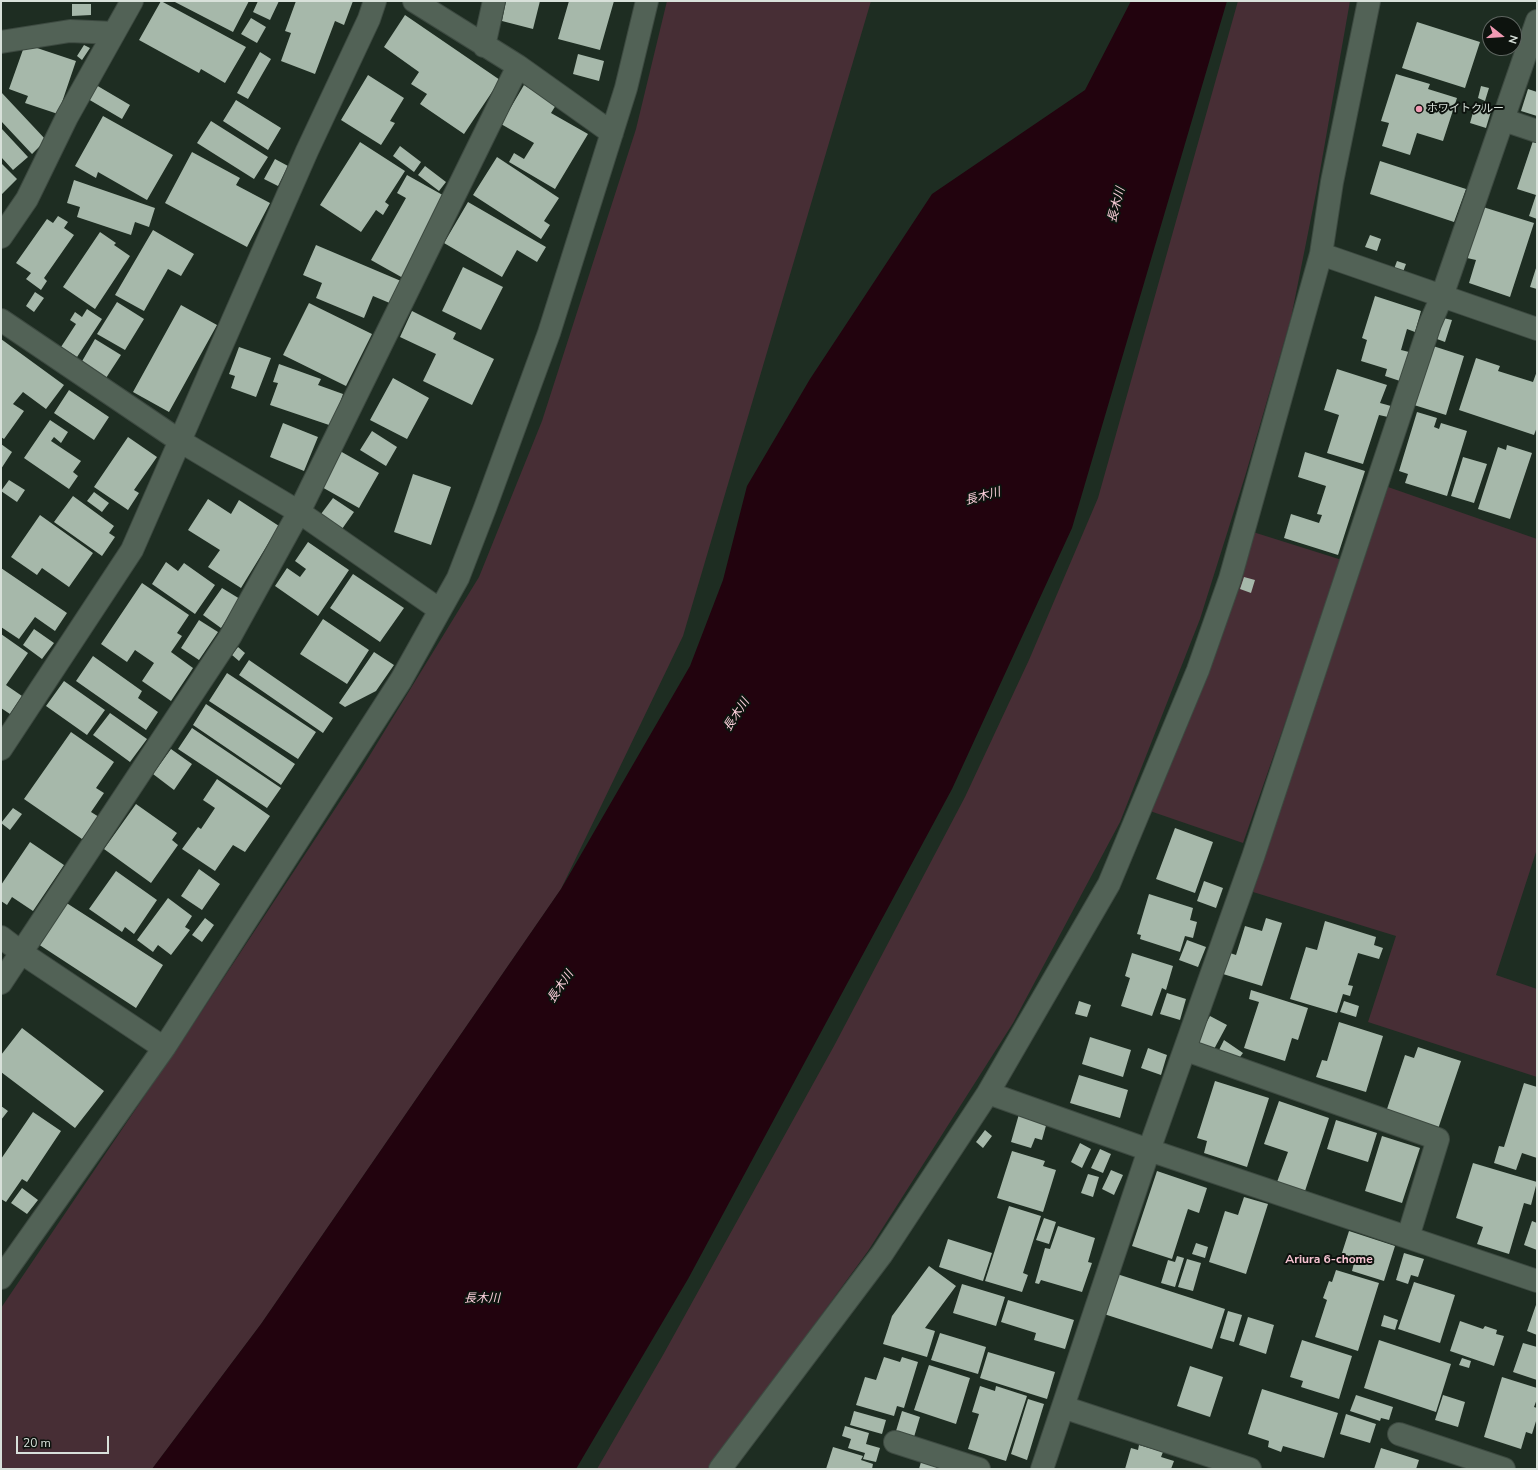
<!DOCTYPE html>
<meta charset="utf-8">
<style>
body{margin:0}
#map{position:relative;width:1538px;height:1470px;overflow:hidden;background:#1e2d22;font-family:"Nunito Sans",sans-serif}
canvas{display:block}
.frame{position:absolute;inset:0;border:2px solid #d8e1da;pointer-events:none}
.north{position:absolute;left:1482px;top:16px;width:40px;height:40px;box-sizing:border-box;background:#0d130e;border:1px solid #5e6560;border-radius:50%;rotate:107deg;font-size:11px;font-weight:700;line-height:16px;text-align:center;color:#d8e1da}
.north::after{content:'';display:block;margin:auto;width:14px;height:18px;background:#f19ab3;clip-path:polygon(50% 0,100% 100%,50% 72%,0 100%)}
.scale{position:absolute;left:16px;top:1436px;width:93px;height:18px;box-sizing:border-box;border:2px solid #d8e1da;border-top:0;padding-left:5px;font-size:12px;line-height:14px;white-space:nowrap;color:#d8e1da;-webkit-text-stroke:3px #0d130e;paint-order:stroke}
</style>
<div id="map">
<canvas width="1538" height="1470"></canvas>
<div class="frame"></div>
<div class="north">N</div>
<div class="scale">20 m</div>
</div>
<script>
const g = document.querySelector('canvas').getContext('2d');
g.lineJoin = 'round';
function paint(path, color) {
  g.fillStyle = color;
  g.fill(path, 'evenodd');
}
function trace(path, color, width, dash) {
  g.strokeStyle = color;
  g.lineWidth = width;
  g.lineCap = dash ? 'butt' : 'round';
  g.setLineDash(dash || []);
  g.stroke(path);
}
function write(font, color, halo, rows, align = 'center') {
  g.font = font + ' "Nunito Sans","Noto Sans JP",sans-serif';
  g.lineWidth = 4;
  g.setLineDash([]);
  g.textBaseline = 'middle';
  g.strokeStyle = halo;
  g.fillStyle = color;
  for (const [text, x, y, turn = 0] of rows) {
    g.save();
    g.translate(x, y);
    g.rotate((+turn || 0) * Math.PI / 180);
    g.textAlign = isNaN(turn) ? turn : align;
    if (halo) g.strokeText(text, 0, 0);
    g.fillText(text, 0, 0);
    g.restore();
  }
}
paint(new Path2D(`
 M667 1H871L683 636 561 889 261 1324 152 1469H1V1308L192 1026 362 768 479 577 542 421 636 129Z
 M1238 1H1350L1317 188 1291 318 1246 473 1200 619 1120 822 1013 1023 868 1251 709 1469H597L663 1355 834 1046 965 797 1029 660 1098 498Z
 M1388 487 1537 539V849L1496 975 1537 989V1077L1368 1022 1396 936 1253 892Z
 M1253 532 1342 560 1243 843 1147 810Z`), '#472e35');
paint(new Path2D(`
 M1131 1H1227L1072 528 952 789 688 1279 576 1469H152L261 1324 561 889 690 666 723 580 747 486 810 379 932 194 1085 90Z`), '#22030e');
paint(new Path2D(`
 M161 1 246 47 225 83 201 69 199 73 139 40Z
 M173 1H249L233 32Z
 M258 1H279L270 20 253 12Z
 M296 1H353L344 25 335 21 315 74 281 61 291 33 285 31Z
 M506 1H540L533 29 502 21Z
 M569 1H614L600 50 558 39Z
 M72 4H91V15L72 16Z
 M405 15 500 80 464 134 420 104 427 94 411 84 419 72 384 47Z
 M251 18 266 27 257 43 241 34Z
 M1417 22 1480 42 1465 88 1402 68Z
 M25 44 76 61 58 114 25 103 28 96 9 89Z
 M84 45 90 48 82 60 77 56Z
 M260 52 271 59 248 99 237 93Z
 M578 54 604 61 599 81 573 74Z
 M1396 74 1430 84 1428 89 1457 98 1443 141 1417 133 1410 155 1382 146 1389 123 1381 121Z
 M368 75 404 98 390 121 395 123 381 145 341 120Z
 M96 85 130 105 122 119 88 99Z
 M524 85 556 105 551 113 588 134 555 189 509 162 514 153 524 159 534 143 501 124Z
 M1481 86 1489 88 1485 101 1478 98Z
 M1528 89 1537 92V116L1521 111Z
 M1 92 46 140 32 154 1 121Z
 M236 100 281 128 268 150 223 121Z
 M1476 102 1492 108 1486 128 1470 123Z
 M103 116 173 155 147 200 98 172 96 178 75 166Z
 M211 121 268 157 254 179 197 143Z
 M1 128 28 157 13 170 1 157Z
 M1533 141 1537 142V219L1529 216 1536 195 1517 189Z
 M360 142 405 171 385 202 389 205 383 215 376 210 361 232 320 205Z
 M400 146 421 162 414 172 393 156Z
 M192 152 240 178 236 185 270 203 247 247 165 203Z
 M497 157 559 198 544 221 550 225 541 239 473 195Z
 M275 159 288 166 278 186 264 179Z
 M1380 161 1466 189 1454 222 1370 194Z
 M1 163 17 179 2 194 1 192Z
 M425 166 446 182 439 191 418 175Z
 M407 175 448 198 403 278 371 260 406 198 397 193Z
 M74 180 155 208 149 227 135 222 131 235 77 217 80 207 67 203Z
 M468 202 546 247 537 262 517 250 502 277 444 243Z
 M1483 207 1534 223 1510 297 1469 283 1476 260 1467 258Z
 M58 216 68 222 64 228 74 235 44 278 47 281 41 290 26 279 31 273 16 263 47 219 53 223Z
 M153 230 194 254 181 276 168 269 144 311 115 295Z
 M100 232 116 243 114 245 130 256 95 309 63 287Z
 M1370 235 1381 239 1377 251 1365 247Z
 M316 245 401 281 392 304 373 296 364 318 316 298 322 283 303 275Z
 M1397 261 1406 264 1403 272 1394 269Z
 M1537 265V289L1530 287Z
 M463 267 503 287 481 330 442 311Z
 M35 292 44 298 34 312 26 306Z
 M1375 296 1421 311 1415 332 1407 329 1401 350 1409 352 1400 381 1385 376 1387 369 1361 361 1367 340 1362 338Z
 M117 302 144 319 125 350 97 334Z
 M309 303 372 334 346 386 283 355Z
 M181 305 217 325 169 412 133 392Z
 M87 309 102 319 77 357 61 347 76 324 70 320 75 312 82 317Z
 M412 311 456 333 453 339 494 359 472 405 423 381 436 354 400 337Z
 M1443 318 1452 320 1445 342 1437 339Z
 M1 339 64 385 46 409 23 392 13 404 24 411 4 439 1 437Z
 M95 339 121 355 106 378 81 363Z
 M1433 346 1464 356 1446 415 1414 405Z
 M239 347 271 358 256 397 231 388 235 376 229 374Z
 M1476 358 1500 366 1498 371 1533 382 1537 371V427L1534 435 1459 410Z
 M279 364 321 379 318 385 343 394 332 426 270 405 278 383 273 382Z
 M1337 369 1387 385 1380 403 1391 406 1388 417 1379 415 1363 464 1327 453 1339 415 1324 410Z
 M393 378 429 398 407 439 370 420Z
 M69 390 109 417 94 440 54 413Z
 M1417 412 1437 418 1434 427 1439 429 1441 423 1467 431 1447 496 1405 483 1408 474 1399 471Z
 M50 420 68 432 61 443 54 437 51 441 81 461 73 472 78 476 69 489 24 458Z
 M283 423 318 437 304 471 270 457Z
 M372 431 397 447 386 466 360 450Z
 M128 437 157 457 134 490 139 493 128 510 94 487Z
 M1 444 12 452 1 469Z
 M1507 445 1532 453 1510 519 1478 509 1498 447 1506 450Z
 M340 451 379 473 359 508 320 486Z
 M1305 452 1365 471 1338 555 1284 538 1291 514 1319 523 1322 515 1317 514 1326 486 1298 477Z
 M1463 457 1487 464 1474 503 1451 496Z
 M413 474 451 487 431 545 394 532Z
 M9 480 25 490 17 502 1 491Z
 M94 492 109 503 102 512 87 501Z
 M73 496 114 526 109 533 115 537 102 556 54 522Z
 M333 498 354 512 342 529 321 514Z
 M208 499 231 514 239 500 279 526 241 588 208 567 220 550 188 530Z
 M40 515 93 553 69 587 42 568 37 575 11 557Z
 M308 542 349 570 318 616 275 586 287 568 300 577 306 569 295 561Z
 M166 562 178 571 184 563 215 585 195 614 152 584Z
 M1 568 67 613 55 631 35 617 19 639 1 627Z
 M353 574 404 608 380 642 330 608Z
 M1244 577 1255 580 1251 593 1240 589Z
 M142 583 189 615 177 633 182 636 171 652 193 668 171 701 142 681 154 663 135 650 127 662 101 644Z
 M222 588 240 599 221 628 203 615Z
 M323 619 369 650 347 684 300 654Z
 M199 620 218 632 199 660 181 648Z
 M34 629 54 643 42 659 23 645Z
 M1 634 28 653 6 685 22 696 10 714 1 708Z
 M238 647 245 653 239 661 232 655Z
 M374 652 394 665 376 691 345 707 339 703Z
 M93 656 142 691 138 698 158 712 146 730 76 681Z
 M249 660 333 718 323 733 239 675Z
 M227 673 316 732 298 759 209 701Z
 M64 681 105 710 87 735 46 706Z
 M206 704 295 764 281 785 193 725Z
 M110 713 147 739 130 762 93 735Z
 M192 728 281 788 267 808 178 749Z
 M71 732 114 762 96 788 104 793 91 812 99 817 82 839 24 799Z
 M171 749 192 764 174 790 153 774Z
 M217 779 270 816 245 852 233 845 215 871 182 849 198 827 201 829 215 808 203 800Z
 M136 804 177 833 172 840 178 845 151 883 104 849Z
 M13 808 22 814 10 830 1 823Z
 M1175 828 1213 842 1195 893 1156 879Z
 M30 842 64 865 33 911 12 897 7 905 1 901V885Z
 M199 869 220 884 202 910 181 896Z
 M116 871 157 900 134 934 125 927 122 932 89 909Z
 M1204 881 1223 888 1216 908 1197 901Z
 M1149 894 1193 908 1190 920 1197 922 1193 938 1185 936 1180 952 1140 939 1141 935 1137 934Z
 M168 898 192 916 185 927 190 930 171 955 158 945 153 952 137 940Z
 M65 902 163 965 136 1008 38 944Z
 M205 918 214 925 202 942 192 935Z
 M1266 918 1282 923 1262 986 1223 974 1230 953 1236 955 1245 926 1262 931Z
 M1325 921 1376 937 1374 945 1383 948 1379 959 1358 953 1348 985 1353 986 1350 996 1343 994 1337 1013 1290 999 1306 947 1317 950Z
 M1187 940 1206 947 1198 967 1179 960Z
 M1132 953 1173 966 1166 990 1162 988 1152 1016 1121 1006 1130 978 1125 976Z
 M1251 990 1308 1008 1298 1040 1292 1038 1285 1061 1244 1048 1259 1002 1249 999Z
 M1167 993 1186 999 1180 1020 1160 1014Z
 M1079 1001 1091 1005 1087 1017 1075 1014Z
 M1344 1001 1359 1006 1356 1017 1340 1012Z
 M1210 1016 1227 1025 1213 1051 1196 1041Z
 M1339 1022 1383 1036 1366 1092 1316 1077 1322 1060 1327 1061Z
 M22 1028 104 1091 75 1128 1 1072V1055Z
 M1090 1037 1131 1050 1123 1077 1082 1064Z
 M1224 1040 1243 1053 1237 1061 1219 1050Z
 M1418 1047 1461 1061 1438 1129 1386 1112 1405 1055 1414 1058Z
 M1148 1048 1167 1055 1161 1075 1141 1068Z
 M1079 1075 1128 1090 1120 1118 1070 1103Z
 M1215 1081 1269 1098 1247 1167 1204 1153 1207 1141 1197 1138Z
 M1524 1083 1537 1087V1158L1522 1153 1516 1170 1494 1163 1499 1146 1504 1147Z
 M1279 1101 1329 1118 1305 1191 1277 1182 1288 1152 1264 1144Z
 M1 1106 8 1111 1 1120Z
 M33 1112 61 1131 27 1182 22 1179 6 1202 1 1199V1159Z
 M1019 1114 1047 1122 1042 1140 1035 1138 1031 1148 1011 1142Z
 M1336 1120 1377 1133 1368 1162 1327 1149Z
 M985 1130 992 1136 983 1148 976 1142Z
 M1382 1136 1420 1148 1402 1203 1365 1191Z
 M1080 1143 1091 1149 1082 1168 1071 1162Z
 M1100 1149 1111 1154 1103 1173 1091 1168Z
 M1012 1151 1045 1161 1043 1166 1056 1170 1043 1212 997 1198Z
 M1473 1163 1537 1182 1531 1205 1524 1203 1509 1254 1477 1244 1483 1227 1456 1218Z
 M1111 1170 1123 1175 1114 1195 1102 1189Z
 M1157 1171 1207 1188 1199 1213 1188 1209 1172 1259 1132 1246Z
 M1088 1174 1099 1177 1093 1197 1081 1193Z
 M22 1188 38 1200 27 1214 11 1203Z
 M1244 1197 1268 1204 1246 1274 1209 1262 1225 1211 1238 1215Z
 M1009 1206 1041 1216 1023 1273 1028 1275 1022 1292 985 1281Z
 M1044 1218 1056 1222 1049 1244 1036 1240Z
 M1532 1221 1537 1223V1250L1524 1245Z
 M1058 1226 1095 1238 1088 1262 1092 1263 1082 1292 1041 1280 1039 1284 1035 1283 1045 1248 1050 1249Z
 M1349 1231 1395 1246 1384 1281 1352 1271 1354 1263 1340 1259Z
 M948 1239 992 1253 983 1281 939 1267Z
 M1196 1243 1208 1247 1205 1258 1192 1254Z
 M1404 1253 1424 1259 1418 1277 1411 1275 1408 1284 1396 1280Z
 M1177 1256 1184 1258 1175 1287 1161 1283 1168 1260 1175 1262Z
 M1187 1259 1201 1263 1193 1291 1178 1287Z
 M929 1266 956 1286 925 1328 935 1331 927 1357 883 1344 892 1316Z
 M1336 1270 1379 1283 1358 1351 1315 1337 1327 1300 1323 1298 1329 1281 1332 1282Z
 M1117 1274 1225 1309 1212 1349 1104 1314Z
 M1414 1282 1455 1295 1440 1343 1398 1329Z
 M962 1284 1005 1297 996 1326 953 1313Z
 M1008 1300 1074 1320 1065 1349 1034 1340 1036 1333 1001 1322Z
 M1537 1302V1335L1527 1331Z
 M1228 1311 1242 1315 1234 1342 1220 1338Z
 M1384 1315 1398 1320 1395 1330 1381 1326Z
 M1248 1317 1274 1325 1266 1354 1239 1345Z
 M1460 1321 1483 1329 1485 1326 1497 1330 1496 1334 1504 1336 1494 1366 1450 1351Z
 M940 1333 986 1347 978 1374 931 1360Z
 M1302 1340 1352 1356 1339 1399 1301 1387 1303 1381 1290 1377Z
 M1379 1340 1451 1364 1436 1412 1364 1388Z
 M1523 1343 1537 1347V1380L1513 1372Z
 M988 1352 1055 1372 1047 1399 980 1378Z
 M884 1357 900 1362 902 1357 918 1362 904 1408 897 1406 894 1416 856 1405 865 1377 876 1380Z
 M1462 1358 1471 1361 1469 1368 1459 1365Z
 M929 1365 970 1378 956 1424 914 1410Z
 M1190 1366 1223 1377 1210 1417 1177 1406Z
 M1502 1377 1537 1388V1399L1534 1407 1537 1408V1418L1532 1434 1526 1432 1521 1449 1484 1437Z
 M980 1386 995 1391 996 1386 1027 1396 1006 1461 968 1449 979 1414 972 1412Z
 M1262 1389 1338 1413 1324 1458 1283 1446 1281 1452 1268 1447 1269 1441 1248 1434Z
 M1356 1395 1393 1407 1389 1420 1381 1418 1380 1421 1350 1411Z
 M1443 1395 1465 1402 1458 1427 1435 1420Z
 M1028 1399 1044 1404 1027 1460 1011 1454Z
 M854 1411 886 1420 882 1434 850 1425Z
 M902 1411 920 1417 914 1437 896 1431Z
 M1346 1414 1376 1424 1370 1443 1340 1434Z
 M845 1426 869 1433 866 1444 880 1448 876 1462 863 1459 865 1453 848 1448 851 1439 842 1436Z
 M1139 1445 1163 1452 1161 1457 1174 1461 1171 1469H1125L1131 1448 1138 1450Z
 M833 1447 863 1456 861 1460 873 1464 872 1469H826Z
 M1381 1448 1419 1460 1416 1469H1374Z
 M921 1462 942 1469H919Z`), '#a6b8aa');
const minor = new Path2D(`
 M414 1 518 66 612 133
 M1 42 70 31 114 33
 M484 46 494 1
 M1504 120 1537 131
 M1 237 27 199 67 117 132 1
 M1321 254 1537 329
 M1 320 180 441 299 512 440 610
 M1 749 132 550 307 151 369 19 375 1
 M1 937 22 953 164 1048
 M1 983 230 637 299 512 518 66
 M1186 1050 1438 1139 1408 1237
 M988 1093 1149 1150 1537 1281
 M1 1278 164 1048 401 680 458 578 485 508 549 333 626 88 647 1
 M1063 1407 1250 1469
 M1399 1434 1504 1469
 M895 1442 979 1469
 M720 1469 882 1254 988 1093 1109 884 1198 670 1230 579 1321 254 1332 182 1369 1
 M1042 1469 1149 1150 1253 857 1430 324 1442 296 1537 21`);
trace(minor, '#3d4a41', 24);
trace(minor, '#526256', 22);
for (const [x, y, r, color] of [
 [1419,109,4,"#f19ab3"]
]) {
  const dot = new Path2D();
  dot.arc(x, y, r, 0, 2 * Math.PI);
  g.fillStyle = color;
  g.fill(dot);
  trace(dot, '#0d130e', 1.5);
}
write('11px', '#d8e1da', '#0d130e', [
 ["ホワイトクルー",1427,109]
], 'left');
write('italic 12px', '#fdd1dc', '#0d130e', [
 ["長木川",1117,205,-75],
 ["長木川",983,497,-15],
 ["長木川",737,715,-57],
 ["長木川",561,987,-56],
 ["長木川",482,1299]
]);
write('bold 12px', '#f6c3d1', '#0d130e', [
 ["Ariura 6-chome",1329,1260]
]);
</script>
